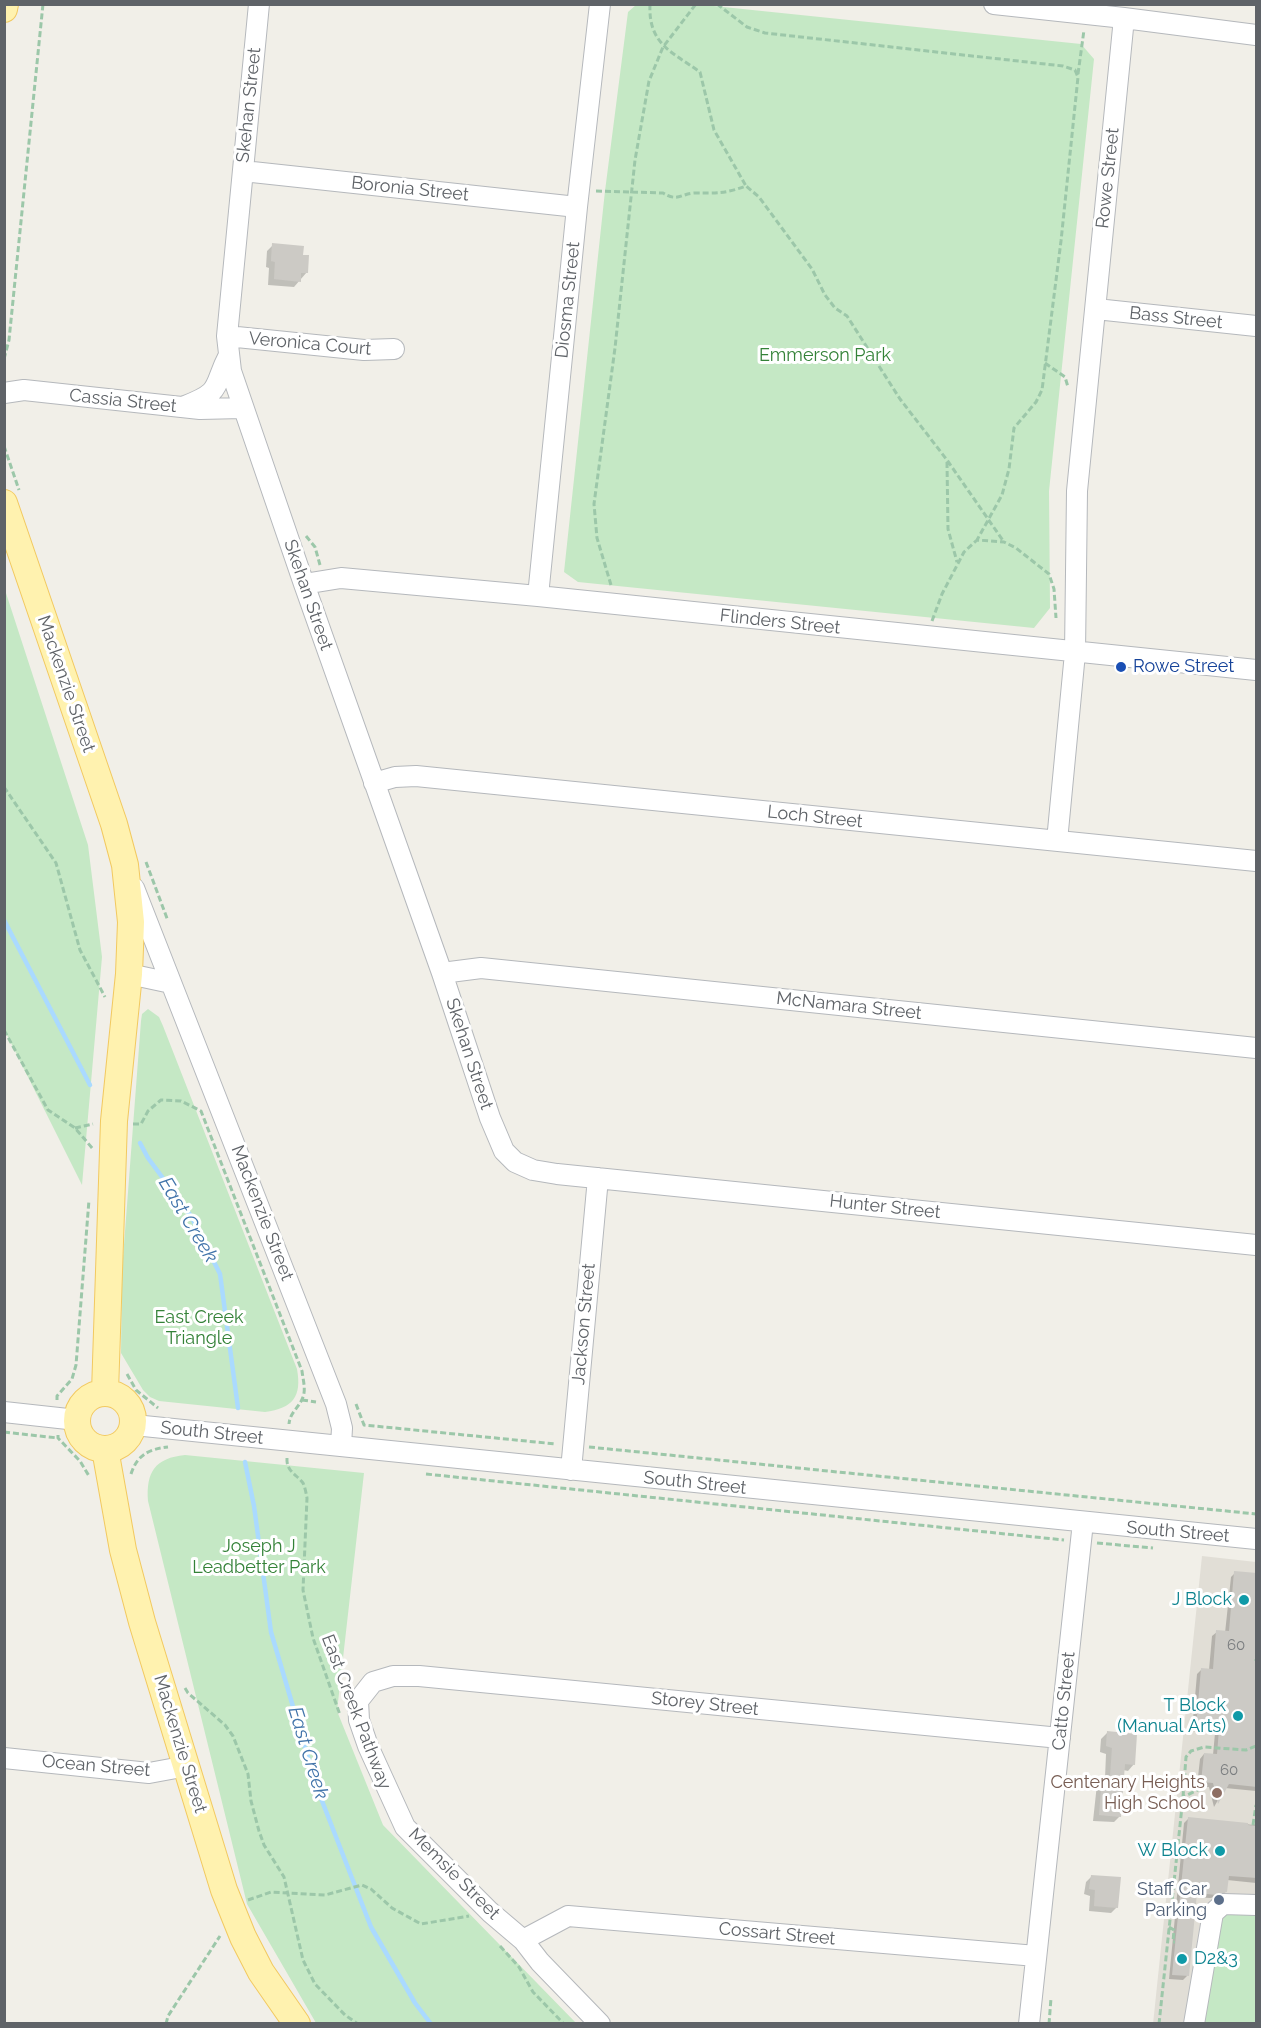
<!DOCTYPE html>
<style>
body{margin:0}
#map{position:relative;width:1261px;height:2028px;overflow:hidden;background:#f1efe8;font-family:Raleway,sans-serif}
canvas{display:block}
.frame{position:absolute;inset:0;border:6px solid #5f6368;pointer-events:none}
</style>
<div id="map">
<canvas width="1261" height="2028"></canvas>
<div class="frame"></div>
</div>
<script>
const g = document.querySelector('canvas').getContext('2d');
g.lineJoin = 'round';
function paint(path, color) {
  g.fillStyle = color;
  g.fill(path, 'evenodd');
}
function trace(path, color, width, dash) {
  g.strokeStyle = color;
  g.lineWidth = width;
  g.lineCap = dash ? 'butt' : 'round';
  g.setLineDash(dash || []);
  g.stroke(path);
}
function write(font, color, halo, rows, align = 'center') {
  g.font = font + ' Raleway,sans-serif';
  g.lineWidth = 6;
  g.setLineDash([]);
  g.textBaseline = 'middle';
  g.strokeStyle = halo;
  g.fillStyle = color;
  for (const [text, x, y, turn = 0] of rows) {
    g.save();
    g.translate(x, y);
    g.rotate((+turn || 0) * Math.PI / 180);
    g.textAlign = isNaN(turn) ? turn : align;
    if (halo) g.strokeText(text, 0, 0);
    g.fillText(text, 0, 0);
    g.restore();
  }
}
paint(new Path2D(`
 M1202 1556 1256 1562V2023L1153 2024Z`), '#e1ded6');
paint(new Path2D(`
 M636 5H704L1081 44 1094 59 1049 491 1050 608 1034 628 578 582 564 572 605 191 628 12Z
 M5 590 88 845 102 957 82 1185 5 1031Z
 M148 1009 159 1017 163 1026 297 1369C302 1397 293 1408 265 1412L159 1401 150 1397 143 1390 121 1353 122 1271 141 1021 142 1014Z
 M185 1455 364 1473 337 1711 383 1825 576 2023H316L247 1904 148 1501C146 1472 155 1458 185 1455Z
 M1240 1910 1256 1912V2023L1199 2024 1220 1916Z`), '#c5e8c5');
paint(new Path2D(`
 M273 245 302 257 307 272 294 287 268 285 269 268 266 267 267 251Z
 M1235 1573 1256 1759V1791L1225 1788 1214 1807 1209 1787 1197 1786 1200 1759 1204 1754 1213 1755 1215 1733 1192 1731 1197 1674 1202 1669 1209 1670 1212 1636 1217 1632 1225 1633 1231 1577Z
 M1107 1733 1134 1764 1128 1771 1123 1770 1120 1816 1114 1822 1093 1821 1097 1784 1105 1778 1106 1754 1100 1752 1101 1739Z
 M1189 1818 1254 1825 1256 1822V1883L1227 1880 1226 1891 1221 1896 1210 1898 1195 1897 1187 1976 1183 1980 1169 1979 1184 1823Z
 M1092 1876 1117 1907 1111 1913 1089 1911 1090 1896 1084 1894 1086 1882Z`), '#0003');
trace(new Path2D(`
 M4 920 90 1085
 M140 1143 148 1158 191 1216 220 1274 238 1408
 M245 1462 254 1506 271 1632 317 1788 371 1927 415 2003 431 2024`), '#aadaff', 4.5);
paint(new Path2D(`
 M272 243 304 246 303 255H309L308 273H301V282L274 279 275 262 271 261Z
 M1234 1571 1257 1573V1787L1229 1784 1218 1804 1213 1783 1201 1782 1204 1753 1217 1754 1219 1729 1196 1727 1201 1668 1213 1669 1216 1630 1229 1631Z
 M1107 1731 1137 1734 1135 1765 1125 1764 1121 1817 1099 1815 1102 1777H1110L1112 1748 1106 1746Z
 M1188 1817 1248 1823V1825L1257 1826V1878L1229 1876 1227 1892 1216 1895 1197 1893 1189 1976 1172 1975Z
 M1091 1875 1121 1877 1118 1908 1094 1906 1095 1890 1089 1889Z`), '#cccac5');
const minor = new Path2D(`
 M259 4 227 336 231 371 304 584 442 973 490 1118 504 1151 515 1162 533 1170 557 1174 1256 1245
 M994 4 1124 18 1256 35
 M243 171 577 207
 M1096 309 1256 326
 M227 336 364 350 394 349
 M4 393 24 390 200 409 242 408
 M185 406C224 391 212 387 229 355
 M304 584 341 578 538 596 1256 670
 M538 596 577 207 600 4
 M374 783 395 777 416 776 1256 861
 M1057 841 1075 653 1077 491 1124 18
 M134 888 336 1404 342 1428 341 1446
 M442 973 481 968 1256 1048
 M129 974 171 983
 M4 1412 77 1420
 M134 1425 1256 1539
 M571 1470 598 1178
 M4 1758 149 1773 187 1766
 M523 1940 568 1916 1036 1956
 M600 2024 540 1962 523 1940 490 1912 405 1827 368 1746 359 1720 358 1701 373 1682 393 1676H419L1060 1738
 M1029 2024 1083 1522
 M1194 2024 1213 1913 1223 1904 1256 1905`);
const major = new Path2D(`
 M4 9 5 4
 M4 503 114 824 125 865 131 922 129 974 114 1121 105 1392
 M77 1421a28 28 0 1 1 56 0a28 28 0 1 1-56 0Z
 M105 1449 123 1550 142 1622 224 1890 243 1937 261 1972 297 2024`);
trace(minor, '#b5b8bc', 22);
trace(major, '#f2c960', 28);
trace(new Path2D(`
 M650 4C648 44 672 52 700 72L714 130 746 186
 M717 4 747 27 765 33 1063 66 1075 70 1078 77 1061 241 1042 390 1036 402 1014 428 1009 469 1002 495 977 540
 M1078 74 1084 30
 M596 191 663 193C677 202 681 194 694 193 717 193 724 194 746 186L759 197 812 269 825 295 835 308 847 316 900 399 947 460 1004 542
 M4 359 9 340 43 4
 M1045 363 1065 377 1068 387
 M4 446 19 490
 M947 462 948 529 957 562
 M306 536 315 547 320 565
 M611 585 597 538 594 504 615 348 635 160 649 81 663 47 696 4
 M932 621 942 594 964 552 977 540 1004 542 1016 548 1049 574 1054 589 1056 618
 M4 787 56 863 80 950 105 997
 M146 862 168 921
 M4 1030 48 1110 75 1128 93 1149
 M133 1124H141L148 1111 161 1100 181 1101 201 1111 302 1371C303 1380 306 1389 303 1397 299 1408 290 1412 289 1424
 M75 1128 93 1124
 M127 1374 136 1390 158 1408
 M57 1400V1396L72 1379 76 1365 89 1200
 M302 1400 316 1402
 M356 1404 364 1425 556 1444
 M4 1432 58 1438
 M58 1435V1438L80 1461 89 1476
 M589 1447 1256 1514
 M287 1458C286 1471 296 1474 303 1483 305 1487 306 1493 307 1498L303 1590 313 1638 340 1715
 M131 1474C137 1455 149 1449 168 1447
 M426 1474 1064 1540
 M1097 1543 1153 1548
 M1256 1659V1661
 M185 1688 188 1693 225 1725 233 1736 248 1774 251 1801 259 1831 264 1845 284 1877 303 1960 315 1984 345 2015 358 2024
 M1183 1797 1186 1757 1191 1751 1204 1747 1246 1750 1256 1746
 M1253 1825 1256 1805
 M248 1900 271 1892 325 1895 362 1885 371 1889 392 1908 421 1924 469 1916
 M1169 1927 1174 1930 1173 1942H1175
 M500 1946 519 1967 533 1992 564 2024
 M166 2024 168 2016 220 1936
 M1049 2024 1051 1998
 M1159 2024 1183 1797 1204 1787V1782`), '#9cc7a9', 3, [6, 3]);
trace(minor, '#fff', 20);
trace(major, '#fff2af', 26);
for (const [x, y, r, color] of [
 [1121,667,6,"#1a4fb4"],
 [1244,1600,6,"#0f9aa8"],
 [1238,1716,6,"#0f9aa8"],
 [1217,1793,6,"#8d6e63"],
 [1220,1851,6,"#0f9aa8"],
 [1219,1900,6,"#5c6f8a"],
 [1182,1959,6,"#0f9aa8"]
]) {
  const dot = new Path2D();
  dot.arc(x, y, r, 0, 2 * Math.PI);
  g.fillStyle = color;
  g.fill(dot);
  trace(dot, '#fff', 2);
}
write('15px', '#7a7d7f', null, [
 ["60",1236,1645],
 ["60",1229,1770]
]);
write('18px', '#5f6368', '#fff', [
 ["Skehan Street",249,105,-84],
 ["Rowe Street",1108,178,-84],
 ["Boronia Street",410,189,6],
 ["Diosma Street",568,300,-84],
 ["Bass Street",1176,318,6],
 ["Veronica Court",310,344,5],
 ["Cassia Street",123,401,6],
 ["Skehan Street",308,595,71],
 ["Flinders Street",780,622,6],
 ["Mackenzie Street",66,684,71],
 ["Loch Street",815,817,6],
 ["McNamara Street",849,1006,6],
 ["Skehan Street",469,1054,72],
 ["Hunter Street",885,1207,6],
 ["Mackenzie Street",262,1213,69],
 ["Jackson Street",584,1324,-85],
 ["South Street",212,1433,6],
 ["South Street",695,1483,6],
 ["South Street",1178,1532,5],
 ["Catto Street",1064,1701,-84],
 ["Storey Street",705,1704,6],
 ["East Creek Pathway",356,1712,69],
 ["Mackenzie Street",180,1744,73],
 ["Ocean Street",96,1766,5],
 ["Memsie Street",454,1874,45],
 ["Cossart Street",777,1934,5]
]);
write('18px', '#348238', '#fff', [
 ["Emmerson Park",825,356],
 ["East Creek",199,1318],
 ["Triangle",199,1339],
 ["Joseph J",259,1547],
 ["Leadbetter Park",259,1568]
]);
write('18px', '#164399', '#fff', [
 ["Rowe Street",1133,667]
], 'left');
write('18px', '#0d838f', '#fff', [
 ["J Block",1232,1600],
 ["T Block",1226,1706],
 ["(Manual Arts)",1226,1727],
 ["W Block",1208,1851],
 ["D2&3",1194,1959,"left"]
], 'right');
write('18px', '#785e54', '#fff', [
 ["Centenary Heights",1205,1783],
 ["High School",1205,1804]
], 'right');
write('18px', '#4e5e75', '#fff', [
 ["Staff Car",1207,1890],
 ["Parking",1207,1911]
], 'right');
write('italic 20px', '#4174aa', '#fff', [
 ["East Creek",188,1220,59],
 ["East Creek",308,1753,73]
]);
</script>
